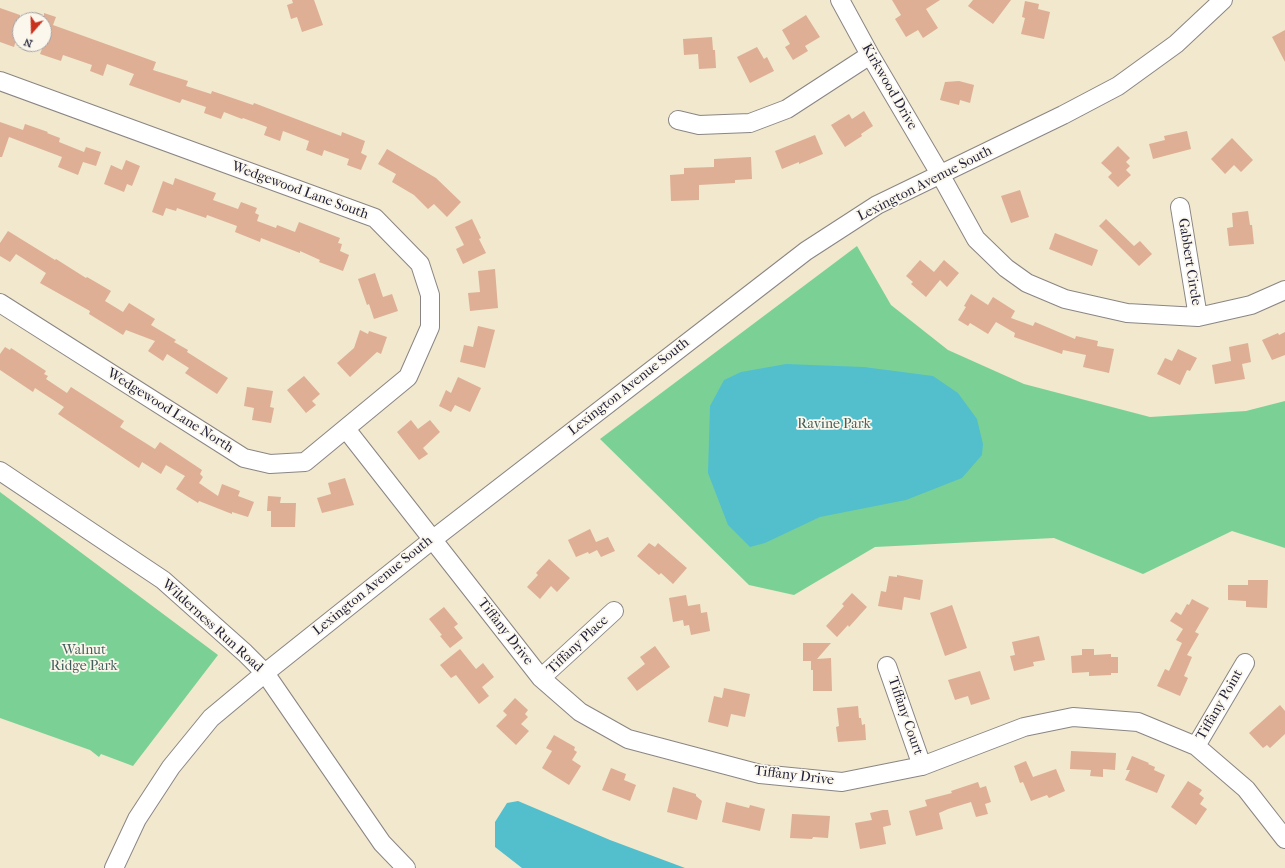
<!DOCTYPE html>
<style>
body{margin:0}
#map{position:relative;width:1285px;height:868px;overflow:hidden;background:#f1e8cd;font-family:"IM FELL French Canon",serif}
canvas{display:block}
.north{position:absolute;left:12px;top:12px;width:40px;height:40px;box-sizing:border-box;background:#fbf7ec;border:1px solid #a4a2a5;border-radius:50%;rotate:200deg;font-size:11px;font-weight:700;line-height:16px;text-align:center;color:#22223b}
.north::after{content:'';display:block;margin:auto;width:14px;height:18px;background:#c8321e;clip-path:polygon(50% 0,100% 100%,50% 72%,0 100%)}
</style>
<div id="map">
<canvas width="1285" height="868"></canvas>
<div class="north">N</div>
</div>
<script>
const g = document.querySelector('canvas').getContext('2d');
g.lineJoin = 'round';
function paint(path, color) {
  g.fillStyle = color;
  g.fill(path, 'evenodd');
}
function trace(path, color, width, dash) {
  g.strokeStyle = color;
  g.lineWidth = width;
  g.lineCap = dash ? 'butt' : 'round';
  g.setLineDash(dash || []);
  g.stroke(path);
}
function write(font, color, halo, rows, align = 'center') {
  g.font = font + ' "IM FELL French Canon",serif';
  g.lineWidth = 3.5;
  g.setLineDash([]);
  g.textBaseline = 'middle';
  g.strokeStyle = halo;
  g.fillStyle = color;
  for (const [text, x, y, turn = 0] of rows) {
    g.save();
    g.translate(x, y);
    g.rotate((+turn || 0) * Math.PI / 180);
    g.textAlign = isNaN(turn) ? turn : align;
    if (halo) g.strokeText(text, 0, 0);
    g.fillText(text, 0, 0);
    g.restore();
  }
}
paint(new Path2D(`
 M857 246 891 305 948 350 1024 384 1150 417 1246 411 1285 401V548L1232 531 1143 574 1054 538 875 547 794 595 749 585 600 439Z
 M0 492 218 655 133 766 101 754 99 757 90 750 0 718Z`), '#7bd195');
paint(new Path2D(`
 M786 364 864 367 933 376 958 393 977 419 983 444 982 455 962 478 906 500 820 517 765 543 750 547 728 525 708 473 710 406 724 380 741 372Z
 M518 801 610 840 685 868H522L495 847V822L507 803Z`), '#53bfcc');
paint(new Path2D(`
 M292 0H314L323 25 302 32 297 17 291 19 287 5 293 3Z
 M892 0H940L926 9 938 28 923 38 918 30 906 37 895 19 901 15Z
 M973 0H1011L993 24 968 6Z
 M1025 1 1039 4 1038 9 1050 12 1044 39 1021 34 1025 18 1022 17Z
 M0 8 20 15V27L14 47 0 42Z
 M44 13 56 17 53 25 156 62 153 70 188 81 186 86 211 94 212 91 253 105 254 103 341 136 342 132 365 141 361 153 367 156 361 170 347 165 349 159 324 150 322 156 306 150 309 141 283 131 280 141 264 135 267 127 243 118 242 119 224 112 221 119 204 113 206 107 182 99 180 103 129 85 134 74 107 64 103 76 90 71 92 65 63 55 61 61 40 54 44 44Z
 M806 15 820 37 805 46 808 51 793 60 785 47 790 44 782 30Z
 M1285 30V62L1272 37Z
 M712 37 713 50H715L716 68 699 69 698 54 684 55 683 39Z
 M757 47 764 59 767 57 774 71 750 83 737 57Z
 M959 81 974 85 970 103 960 100 959 105 940 100 945 82Z
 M864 111 873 126 861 134 862 136 845 147 831 125 849 114 852 119Z
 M0 122 23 130 25 124 48 132 47 133 60 138 59 142 84 152 86 147 101 152 96 166 83 162 78 175 58 167 62 157 9 137 2 157H0Z
 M1187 131 1191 149 1153 159 1149 144 1165 140 1164 136Z
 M815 135 823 154 799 164V162L782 169 775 151Z
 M1232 138 1253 160 1241 172 1234 165 1225 174 1211 159Z
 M1118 146 1130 158 1126 162 1130 166 1126 170 1131 175 1118 187 1108 177 1112 173 1101 163Z
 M387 149 436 178 461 202 447 217 434 204 428 209 414 195 392 182 396 174 378 164Z
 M751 157 752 179 735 180V183L699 185V200L671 201 670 175 684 174V168L714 167V159Z
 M126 160 140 166 132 186 127 184 124 192 104 184 111 165 122 170Z
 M175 178 216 193 213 200 238 209 241 202 257 208 255 213 259 215 257 221 276 228 277 225 295 232 299 222 340 238 338 243 342 244 340 251 349 255 343 271 319 262 320 260 300 251V253L261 238 260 242 235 232 237 226 207 215 206 218 177 208 176 211 166 208 163 216 152 212 163 181 173 185Z
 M1020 190 1029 217 1011 223 1001 196Z
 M1248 211 1250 225H1252L1254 244 1229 246 1227 228 1233 227 1232 213Z
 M472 219 481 238 479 239 486 253 463 264 456 249 464 245 455 227Z
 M1106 219 1134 246 1140 241 1152 254 1139 266 1099 226Z
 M8 231 55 260 56 259 86 278 87 277 111 291 105 301 123 312 129 303 155 319 151 325 176 340 174 342 188 350 187 352 228 378 217 394 185 373 189 368 167 354 163 361 148 351 155 341 126 330 123 335 89 314 90 311 40 283 46 273 16 254 10 262 0 256V243Z
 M1055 233 1098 250 1092 266 1049 249Z
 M920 260 934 272 944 260 959 273 947 287 940 280 926 297 911 284 913 282 906 276Z
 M495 269 498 308 470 311 468 293 480 292 478 271Z
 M375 273 383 297 392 294 398 311 374 319 369 304 367 305 358 279Z
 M971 294 988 305 993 297 1015 311 1011 318 1033 326 1035 322 1075 339 1076 336 1098 341 1097 346 1114 349 1109 373 1083 367 1086 355 1063 350 1062 354 1014 337 1015 333 996 322 988 334 970 323 968 326 958 320 966 307 964 306Z
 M478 326 495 330 485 368 460 362 464 345 473 347Z
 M360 330 368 334 369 331 387 337 381 354 377 352 350 377 337 363 354 348Z
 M1285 332V355L1272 360 1262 340 1278 333 1279 335Z
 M1248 343 1251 362 1242 364 1245 379 1215 384 1212 365 1231 361 1229 347Z
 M5 347 10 350 11 348 46 371 44 374 48 376 46 379 67 393 71 387 124 421 120 427 155 449 160 442 202 470 200 474 203 477 199 483 218 496 222 484 240 491 238 496 254 502 248 517 232 512V514L199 501 198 503 176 489 185 476 166 465 161 474 142 462 139 468 58 414 64 407 35 388 33 392 0 370V354Z
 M1178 349 1197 358 1190 371 1187 370 1180 385 1157 374 1165 358 1172 361Z
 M304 376 320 394 312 401 316 405 306 413 287 390Z
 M458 377 481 388 470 412 455 405 451 412 439 406 446 390 451 393Z
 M247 387 273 391 270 407 274 408 271 423 252 420 254 408 244 406Z
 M411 420 418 429 430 420 440 432 423 448 428 454 419 460 397 432Z
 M345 478 354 505 322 513 317 498 331 494 328 483Z
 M268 496 281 497 280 503H296L295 527H271V511H267Z
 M590 529 596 542 608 537 615 551 601 557 597 550 589 554 588 552 576 557 568 540Z
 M649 543 655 547 658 543 687 568 673 584 661 573 659 575 637 556Z
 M549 559 570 578 557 592 551 586 540 599 527 587 538 575 536 573Z
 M897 575 923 580 920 600 904 597 902 610 878 606 881 591 886 592 889 576 897 577Z
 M1248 580H1268L1267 608 1246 607V601L1228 600V585H1248Z
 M852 593 867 607 849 627 848 625 837 637 826 626 844 606 842 604Z
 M686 595 688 606 700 604 701 613 707 612 710 631 691 635 689 625 684 626 683 620 673 622 669 598Z
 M1192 599 1209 608 1195 632 1199 634 1187 655 1192 657 1184 676 1188 678 1180 696 1157 686 1165 669 1169 671 1182 643 1176 640 1183 629 1170 621 1176 612 1181 615 1187 604 1189 605Z
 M952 605 967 648 945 656 930 613Z
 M444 607 458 624 454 627 463 638 450 648 440 636 442 635 429 619Z
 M1039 636 1045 660 1033 662 1034 666 1014 671 1010 656 1015 655 1012 642Z
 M803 643H831L817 659 831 658 832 691H813V670H811V661H803Z
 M655 646 670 667 637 691 627 678 645 664 640 657Z
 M460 649 476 669 483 663 494 677 482 687 489 696 479 704 456 675 451 678 440 665Z
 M1082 649H1094V655L1111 654V657H1118V673H1111V675L1089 676V672L1072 673 1071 656 1082 655Z
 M980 671 990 699 971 705 968 696 955 700 948 680Z
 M724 688 750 694 745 717 731 714 728 727 708 722 714 696 722 698Z
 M515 698 528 710 525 714 528 717 521 724 529 731 516 745 496 726 507 715 503 711Z
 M1280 705 1285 711V734L1270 748 1267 745 1263 748 1249 733Z
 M858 706 859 718H861L862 725 865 724 866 740 838 742 836 727 839 726 837 708Z
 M554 735 575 747 574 750 577 752 572 760 581 766 569 785 542 768 552 751 546 748Z
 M1071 751 1116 753 1115 770 1103 769V777L1090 776 1091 770 1070 769Z
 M1132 756 1149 763 1148 764 1155 767 1154 770 1165 775 1157 793 1125 780 1130 770H1126Z
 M1026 761 1033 777 1056 769 1065 791 1049 798 1047 795 1031 801 1023 782 1020 783 1014 766Z
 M611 768 626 774 624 780 636 785 630 801 602 790Z
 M1188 781 1202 790 1199 794 1204 798 1200 804 1207 809 1196 825 1171 807Z
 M978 782 980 788 986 786 991 802 985 804 988 814 976 817 971 802 948 809 939 813 943 829 916 836 909 811 927 806 925 800 952 793 951 791Z
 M673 787 696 794V796L702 801 697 820 667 812Z
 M726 802 749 808 750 805 765 809 760 831 722 822Z
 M883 810H888L891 825 883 827 886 844 860 849 855 823 872 820 870 813Z
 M792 814 830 816 828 838 813 837 812 839 790 838Z`), '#deaf94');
const minor = new Path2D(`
 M840 0 870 55 940 174 976 239 1006 268 1027 283 1065 299 1127 313 1198 317 1251 305 1285 290
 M0 81 375 218 420 264 430 295V327L408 377 305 462 270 464 244 458 0 303
 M678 120 699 125 750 123 787 109 870 55
 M1180 207 1198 317
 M346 429 541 678 580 712 628 739 760 774 842 782 922 766 1024 727 1073 717 1138 722 1196 746 1246 789 1285 839
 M0 471 163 580 245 653 265 673 382 843 406 868
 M887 666 922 766
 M541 678 614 611
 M1196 746 1245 663
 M114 868 137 819 171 767 211 718 265 673 432 540 806 251 877 205 1063 115 1118 86 1176 44 1223 0`);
trace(minor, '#8a8584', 20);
trace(minor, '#fff', 18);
write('14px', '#22223b', '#fbf7ec', [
 ["Kirkwood Drive",889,87,60],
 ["Lexington Avenue South",925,184,-27],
 ["Wedgewood Lane South",300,191,20],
 ["Gabbert Circle",1189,262,81],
 ["Lexington Avenue South",629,387,-38],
 ["Wedgewood Lane North",170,411,32],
 ["Lexington Avenue South",373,586,-39],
 ["Wilderness Run Road",212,626,42],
 ["Tiffany Drive",505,632,52],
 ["Tiffany Place",578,645,-43],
 ["Tiffany Point",1220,705,-60],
 ["Tiffany Court",905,716,71],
 ["Tiffany Drive",794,776,7]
]);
write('14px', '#415f5a', '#fbf7ec', [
 ["Ravine Park",834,425],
 ["Walnut",84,651],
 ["Ridge Park",84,667]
]);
</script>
